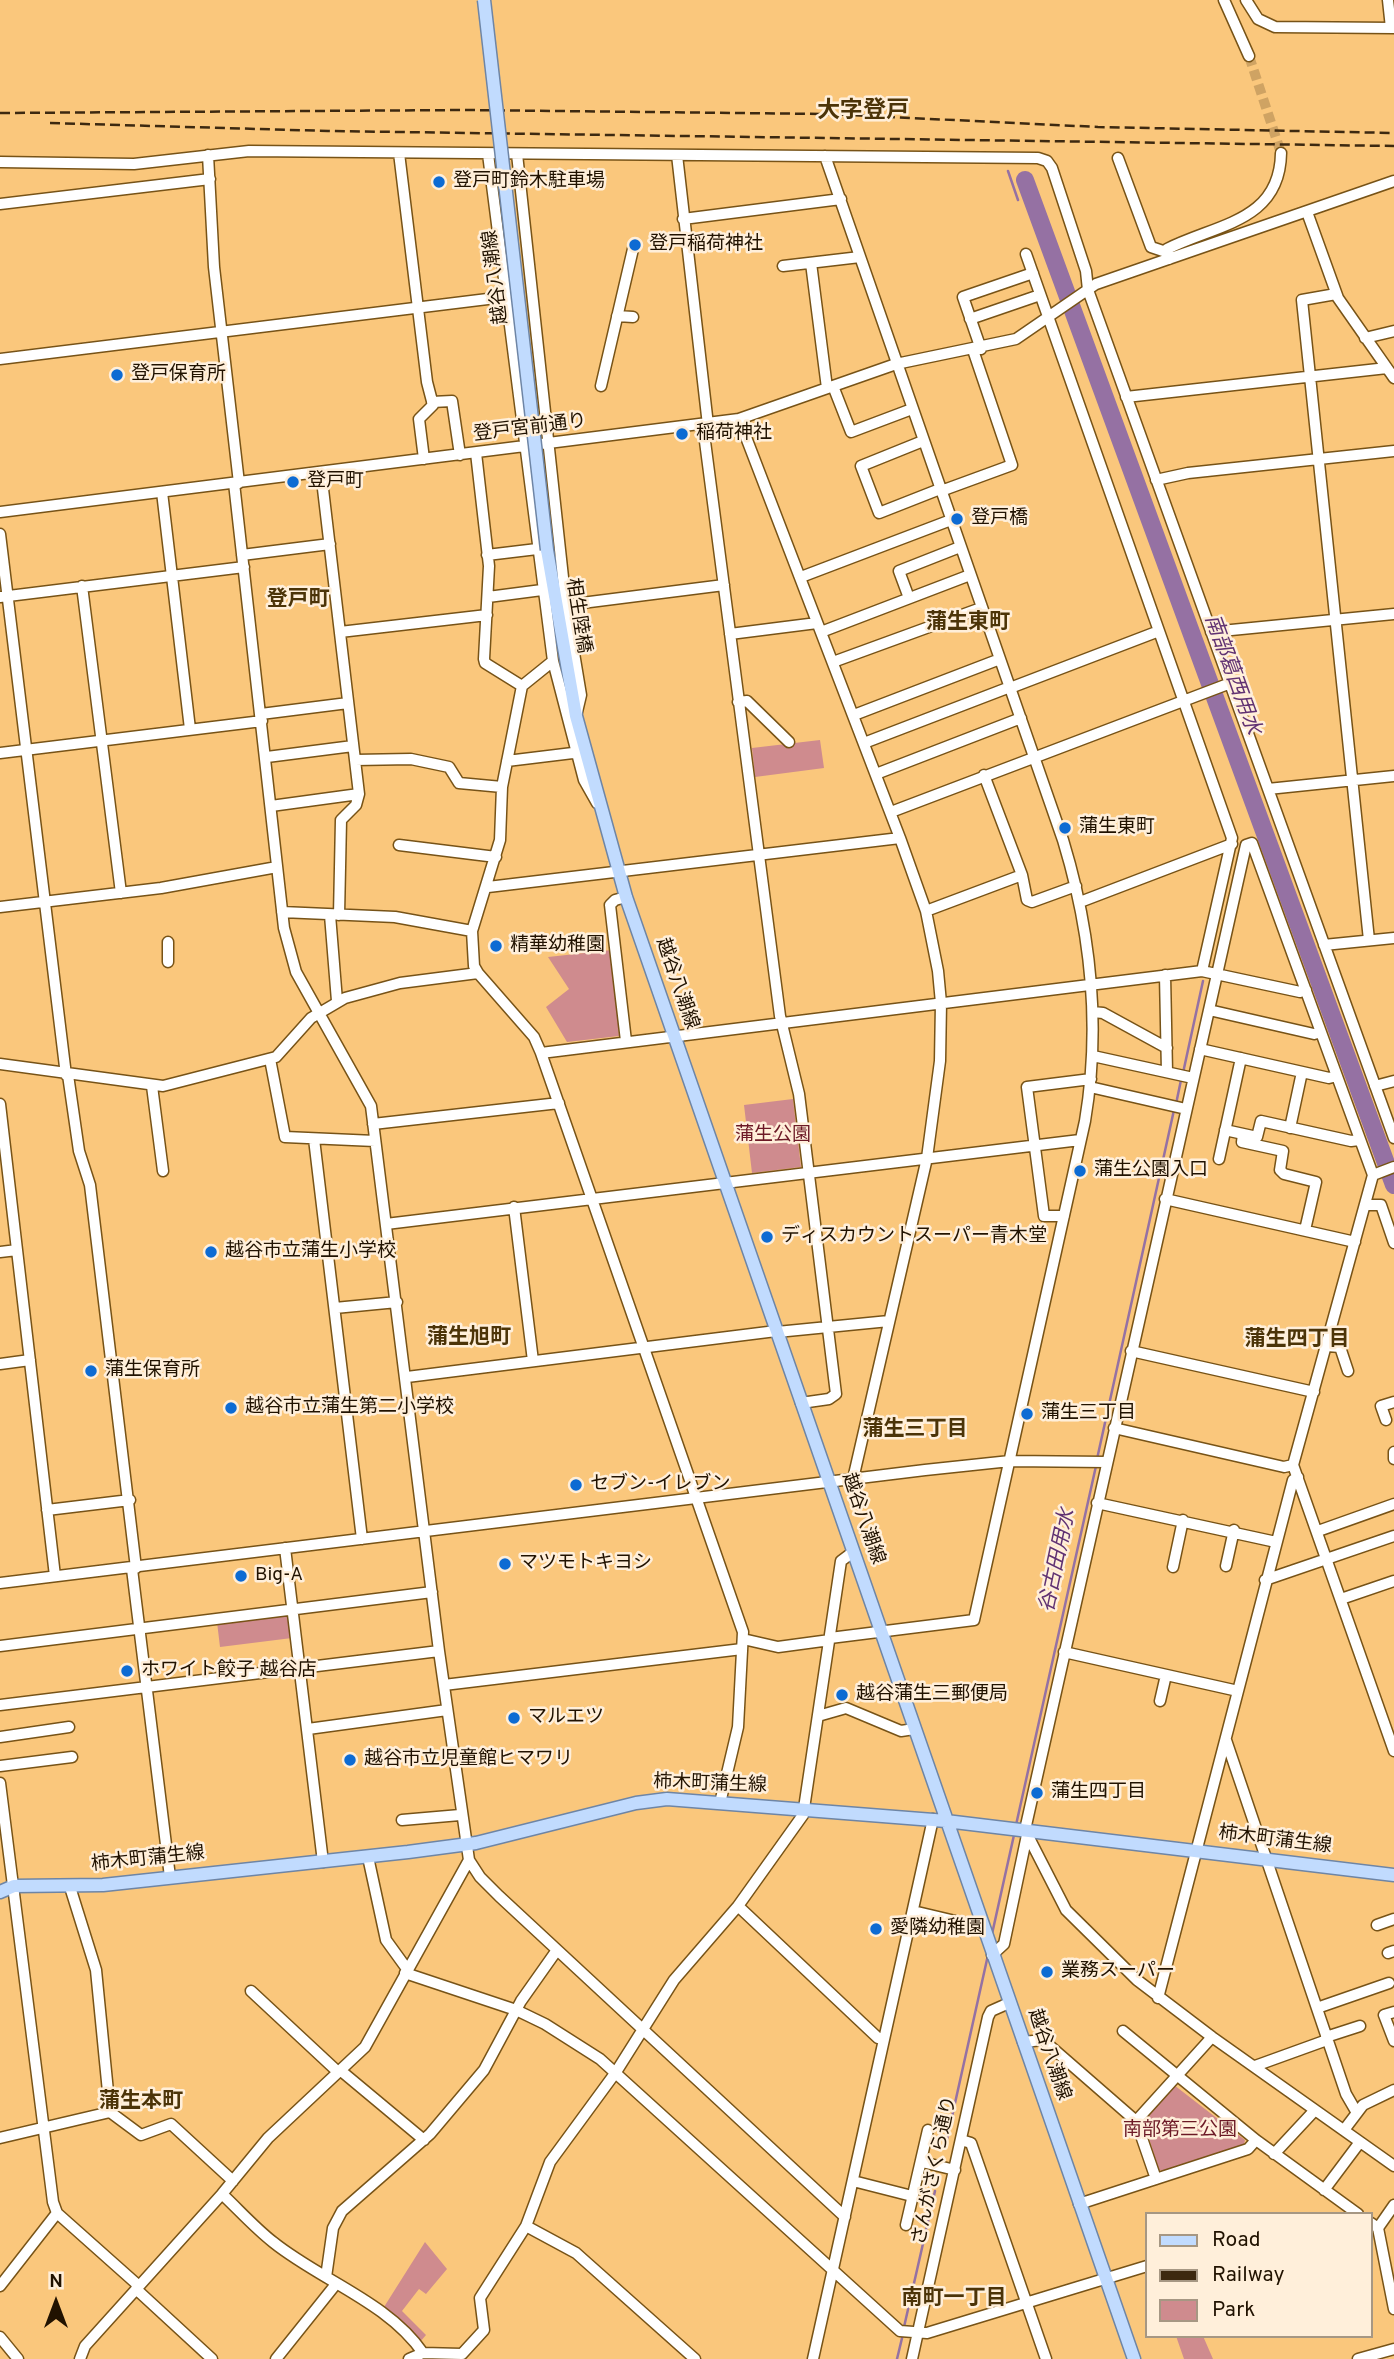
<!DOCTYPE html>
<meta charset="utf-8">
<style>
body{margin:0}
#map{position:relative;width:1394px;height:2359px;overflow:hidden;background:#fac77c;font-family:Overpass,sans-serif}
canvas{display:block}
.legend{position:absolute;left:1145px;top:2212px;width:228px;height:126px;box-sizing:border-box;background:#ffefda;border:2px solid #a69783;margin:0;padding:9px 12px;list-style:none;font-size:21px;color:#211200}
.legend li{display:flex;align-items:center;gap:14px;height:35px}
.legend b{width:35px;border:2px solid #a69783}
.north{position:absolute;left:21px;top:2268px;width:70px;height:70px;-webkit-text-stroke:5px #ffefda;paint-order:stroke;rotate:0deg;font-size:19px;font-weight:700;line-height:28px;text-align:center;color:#211200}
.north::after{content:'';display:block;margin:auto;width:24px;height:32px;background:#211200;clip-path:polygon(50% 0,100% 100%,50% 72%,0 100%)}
</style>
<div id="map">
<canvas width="1394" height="2359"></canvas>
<ul class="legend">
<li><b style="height:9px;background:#c1dbfe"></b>Road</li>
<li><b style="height:9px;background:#3d2910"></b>Railway</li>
<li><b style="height:19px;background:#cf8b8e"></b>Park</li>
</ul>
<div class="north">N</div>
</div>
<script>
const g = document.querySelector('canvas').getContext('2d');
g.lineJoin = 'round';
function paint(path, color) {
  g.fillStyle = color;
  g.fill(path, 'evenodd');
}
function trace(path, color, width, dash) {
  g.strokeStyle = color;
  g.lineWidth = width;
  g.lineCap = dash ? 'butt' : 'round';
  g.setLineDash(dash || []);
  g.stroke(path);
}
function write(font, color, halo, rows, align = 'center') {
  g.font = font + ' Overpass,"Noto Sans JP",sans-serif';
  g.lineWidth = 5;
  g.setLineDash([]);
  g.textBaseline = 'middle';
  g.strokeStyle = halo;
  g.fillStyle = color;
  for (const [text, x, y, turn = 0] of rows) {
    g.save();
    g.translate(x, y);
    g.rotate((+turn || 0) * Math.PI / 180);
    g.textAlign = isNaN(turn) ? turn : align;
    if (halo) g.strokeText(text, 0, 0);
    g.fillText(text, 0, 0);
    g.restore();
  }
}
paint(new Path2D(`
 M820 740 824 768 755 777 752 748Z
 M612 950 619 1036 567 1042 546 1007 569 989 548 957Z
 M793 1099 801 1167 752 1173 744 1105Z
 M286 1613 292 1638 220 1647 217 1622Z
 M1174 2085 1245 2140 1244 2145 1164 2171 1159 2170 1143 2120Z
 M425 2242 447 2269 426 2294 419 2289 402 2311 426 2335 420 2342 384 2307Z
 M1176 2336H1203L1213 2359H1184Z`), '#cf8b8e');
trace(new Path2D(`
 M1008 171 1018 200
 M1183 1073 1203 981
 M1176 1104 1181 1080
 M1097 1459 1174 1110
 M1016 1825 1096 1466
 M992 1934 1014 1835
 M945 2148 988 1955
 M904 2327 935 2191
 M897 2359 903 2334`), '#9571a3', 2.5);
trace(new Path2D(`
 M1025 180 1394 1185`), '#9571a3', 18);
trace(new Path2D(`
 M1249 56 1281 153`), '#cfa363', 10, [10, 5]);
const minor = new Path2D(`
 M1224 0 1249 56
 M1246 0 1258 19 1275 27 1394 28
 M1388 0 1391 28
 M399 153 427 382 433 405 419 419 424 459
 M488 154 553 661 584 780 597 803
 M517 154 566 605 581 695 576 716
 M208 155 214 267 239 483
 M677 155 708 425
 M825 156 1063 840C1091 932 1101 1026 1085 1121L974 1620 830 1638
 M1118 158 1151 247 1166 252
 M0 162 134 164 249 151 1038 158 1047 161 1052 168 1086 271 1088 290 1394 1138
 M0 204 210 179
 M1307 212 1338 298 1394 378
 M683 219 841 199
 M1026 254 1232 838 1202 971
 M1169 259 1167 249C1216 224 1280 222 1281 153
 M811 263 827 388
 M783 266 860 257
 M1336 294 1302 300 1369 940
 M617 316 633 317
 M970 319 1040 295
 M1365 338 1394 331
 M981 349 963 297 1033 273
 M0 359 512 296
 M601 386 633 249
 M833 386 851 432 912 409
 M1126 397 1387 368
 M432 402 452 401 460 455
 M739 419 900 838 926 911 938 971 941 1003 940 1061 927 1158 853 1479
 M703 426 780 1016 799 1094 836 1394 829 1399 801 1403
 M923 441 861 466 879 513 940 489
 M476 453 489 566 484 659 485 663 522 686
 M321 472 359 794 356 805 341 820 339 915
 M1156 480 1188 473 1394 451
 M234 483 284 928 296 972 371 1106 439 1651 469 1860 480 1877 499 1896 845 2217
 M941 491 1012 465 973 350
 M162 492 190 729
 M0 512 739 419 896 364 1016 339 1096 284 1394 181
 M0 534 66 1075
 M242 555 330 544
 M487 555 537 549
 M801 577 951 520
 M82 586 121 893
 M0 597 244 567
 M488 597 542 590
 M909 598 899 571 960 547
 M566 605 724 585
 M340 632 487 615
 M821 632 970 575
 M1211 632 1394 614
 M730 634 817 623
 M553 661 522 686 502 787 500 840 472 931 474 966 478 973 534 1037 541 1053 743 1632 738 1727 720 1803
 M833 662 981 608
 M1010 688 1159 631
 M738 702 747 701 789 742
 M261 714 348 703
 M854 715 1000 659
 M864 743 1010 687
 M0 753 262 721
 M267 757 353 746
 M355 760 411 759 449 767 459 783 502 787
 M507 761 581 752
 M876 774 1021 718
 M984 775 1022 875 1027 900 1032 902 1076 886
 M1268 789 1394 776
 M271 806 359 794
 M891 812 1228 684
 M399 845 496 857
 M488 887 900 838
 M1080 902 1232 844
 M0 907 161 888 277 867
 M926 911 1022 875
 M282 912 395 917 472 931
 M330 915 337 1001
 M168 942V962
 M1324 945 1394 938
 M1165 975 1167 1072
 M1209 1010 1314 1034 1321 1032
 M1093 1012 1103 1013 1167 1048
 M626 1041 610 905 615 900 626 897
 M1200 1049 1329 1078 1337 1076
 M541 1053 1202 971 1300 992 1306 990
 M1093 1056 1193 1078
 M270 1059 285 1137 375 1141
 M0 1064 163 1086 276 1057 311 1018 345 998 400 983 478 973
 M68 1075 79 1151 90 1185 136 1568
 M152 1086 163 1171
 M1375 1086 1394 1081
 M1090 1087 1186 1109
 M0 1104 55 1576
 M373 1124 559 1103
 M1290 1128 1302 1072
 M1225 1130 1257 1137 1261 1121 1351 1141 1359 1140
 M1243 1134 1242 1142 1283 1151 1280 1170 1284 1174 1316 1182 1305 1230
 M314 1139 362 1539
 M1219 1159 1241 1058
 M1394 1167 1373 1175 1293 1465 1394 1751
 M1373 1175 1252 843 1246 845 1025 1830 1066 1910 1137 1980 1212 2037 1394 2166
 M1165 1199 1355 1242
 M1366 1205H1381L1394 1243
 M514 1207 533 1361
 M1064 1216H1044L1027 1087 1091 1079
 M386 1224 1080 1140
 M0 1252 17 1250
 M335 1308 397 1302
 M777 1332 889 1321
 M1327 1346 1340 1347 1348 1371
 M1131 1351 1314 1392
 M0 1364 30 1360
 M407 1377 776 1331
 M1386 1420 1381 1406 1394 1402
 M1114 1428 1284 1467 1293 1465
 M1394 1452V1459
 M1097 1503 1276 1542
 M47 1510 130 1500
 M1318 1531 1394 1504
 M285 1548 323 1862
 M1226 1566 1234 1530
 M1173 1567 1183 1520
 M132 1569 170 1877
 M1265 1580 1394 1536
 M0 1583 925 1470 1010 1461 1106 1462
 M1341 1599 1394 1581
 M743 1639 778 1647 830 1640
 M0 1646 432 1592
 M1064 1652 1238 1691
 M444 1685 742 1649
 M1160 1701 1166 1675
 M0 1705 439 1651
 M818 1716 846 1708 901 1731 914 1729
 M308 1729 447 1710
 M0 1737 69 1727
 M1226 1740 1346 2094 1357 2113
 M0 1766 72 1757
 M0 1783 53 2202 57 2213 139 2286
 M402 1820 460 1815
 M368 1857 386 1940 407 1969
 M70 1887 96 1970 110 2112 141 2135 171 2124 233 2181
 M738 1906 878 2038 884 2039
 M913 1911 968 1924 980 1921
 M1377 1925 1394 1919
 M1388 1953 1394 1951
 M992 1955 1004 1944 1027 1835
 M405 1973 516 2010 545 2024 600 2059 900 2331 927 2333 1147 2266
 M251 1991 338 2072
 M1158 1998 1293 1480 1298 1477
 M1317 2008 1389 1983
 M1394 2012 1384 2015 1394 2041
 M1123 2031 1256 2140 1358 2214
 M1326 2037 1360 2026
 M1023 2042 1043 2040 1136 2121 1156 2179
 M1255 2066 1327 2040
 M340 2070 424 2140
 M1136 2121 1212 2037
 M1344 2130 1363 2105 1394 2090
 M0 2138 110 2112
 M961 2140 971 2143 1046 2359
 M1274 2154 1315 2110
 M922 2162 955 2170
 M853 2181 912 2196
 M1324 2190 1360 2142
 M222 2194C239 2210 255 2228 273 2242 320 2280 388 2302 423 2353
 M1079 2204 1248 2149 1256 2140
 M1371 2223 1378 2228 1394 2309
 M906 2225 928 2130
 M526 2226 576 2253 695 2359
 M1378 2228 1394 2205
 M326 2277 333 2228 342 2211 430 2134 484 2070 521 2001 557 1950
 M0 2286 57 2213
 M136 2289 212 2359
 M0 2337 18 2359
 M80 2359 85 2346 222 2194 268 2138 365 2047 469 1860
 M276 2359 336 2284
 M409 2359 423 2353 462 2354 484 2330 480 2298 526 2226 550 2162 616 2072 674 1980 738 1906 803 1815 841 1561 853 1552
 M813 2359 933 1819
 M912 2359 988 2017 991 2011 1009 2003
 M1358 2359 1394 2349`);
const major = new Path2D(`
 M547 550 576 716 626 897 1134 2359
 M0 1892 14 1886 103 1885 408 1852 476 1843 636 1803 667 1799 946 1821 1394 1875`);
trace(minor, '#775317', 13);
trace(major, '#6e85a5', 15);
trace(minor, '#fff', 10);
trace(major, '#c1dbfe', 12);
trace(new Path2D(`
 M0 113 465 110 828 114 1098 127 1394 133
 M50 123 328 131 1394 146`), '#3d2910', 2.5, [10, 5]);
const majorBridge = new Path2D(`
 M484 0 547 550`);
trace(majorBridge, '#6e85a5', 15, []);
trace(majorBridge, '#c1dbfe', 12);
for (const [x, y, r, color] of [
 [439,182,7,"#0d6bd3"],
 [635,245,7,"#0d6bd3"],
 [117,375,7,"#0d6bd3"],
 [682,434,7,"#0d6bd3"],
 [293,482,7,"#0d6bd3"],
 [957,519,7,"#0d6bd3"],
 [1065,828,7,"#0d6bd3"],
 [496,946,7,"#0d6bd3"],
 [1080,1171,7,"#0d6bd3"],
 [767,1237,7,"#0d6bd3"],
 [211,1252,7,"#0d6bd3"],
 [91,1371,7,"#0d6bd3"],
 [231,1408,7,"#0d6bd3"],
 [1027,1414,7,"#0d6bd3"],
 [576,1485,7,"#0d6bd3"],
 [505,1564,7,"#0d6bd3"],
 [241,1576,7,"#0d6bd3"],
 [127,1671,7,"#0d6bd3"],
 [842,1695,7,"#0d6bd3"],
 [514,1718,7,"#0d6bd3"],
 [350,1760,7,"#0d6bd3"],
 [1037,1793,7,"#0d6bd3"],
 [876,1929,7,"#0d6bd3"],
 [1047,1972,7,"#0d6bd3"]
]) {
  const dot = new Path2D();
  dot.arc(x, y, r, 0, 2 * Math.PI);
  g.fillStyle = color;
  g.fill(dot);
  trace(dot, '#ffefda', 2.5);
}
write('19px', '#211200', '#ffefda', [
 ["登戸町鈴木駐車場",453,182],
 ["登戸稲荷神社",649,245],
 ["登戸保育所",131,375],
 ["稲荷神社",696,434],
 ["登戸町",307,482],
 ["登戸橋",971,519],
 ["蒲生東町",1079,828],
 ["精華幼稚園",510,946],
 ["蒲生公園入口",1094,1171],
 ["ディスカウントスーパー青木堂",781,1237],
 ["越谷市立蒲生小学校",225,1252],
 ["蒲生保育所",105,1371],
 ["越谷市立蒲生第二小学校",245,1408],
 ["蒲生三丁目",1041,1414],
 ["セブン-イレブン",590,1485],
 ["マツモトキヨシ",519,1564],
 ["Big-A",255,1576],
 ["ホワイト餃子 越谷店",141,1671],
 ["越谷蒲生三郵便局",856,1695],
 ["マルエツ",528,1718],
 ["越谷市立児童館ヒマワリ",364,1760],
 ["蒲生四丁目",1051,1793],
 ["愛隣幼稚園",890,1929],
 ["業務スーパー",1061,1972]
], 'left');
write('19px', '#211200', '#ffefda', [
 ["越谷八潮線",497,277,-97],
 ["登戸宮前通り",530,429,-7],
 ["相生陸橋",577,616,81],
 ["越谷八潮線",676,984,71],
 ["越谷八潮線",862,1519,71],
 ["柿木町蒲生線",710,1785,2],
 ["柿木町蒲生線",1275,1841,7],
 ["柿木町蒲生線",148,1860,-6],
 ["越谷八潮線",1048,2055,71],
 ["さんがさくら通り",936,2171,-78]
]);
write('19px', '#6c1926', '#ffefda', [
 ["蒲生公園",773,1136],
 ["南部第三公園",1180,2131]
]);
write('bold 21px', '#4c3408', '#ffefda', [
 ["登戸町",298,601],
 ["蒲生東町",968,624],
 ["蒲生旭町",469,1339],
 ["蒲生四丁目",1297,1341],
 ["蒲生三丁目",915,1431],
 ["蒲生本町",141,2103],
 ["南町一丁目",954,2300]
]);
write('italic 21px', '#613272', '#ffefda', [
 ["南部葛西用水",1231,675,70],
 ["谷古田用水",1059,1561,-78]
]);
write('bold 23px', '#4c3408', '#ffefda', [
 ["大字登戸",863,112]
]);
</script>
